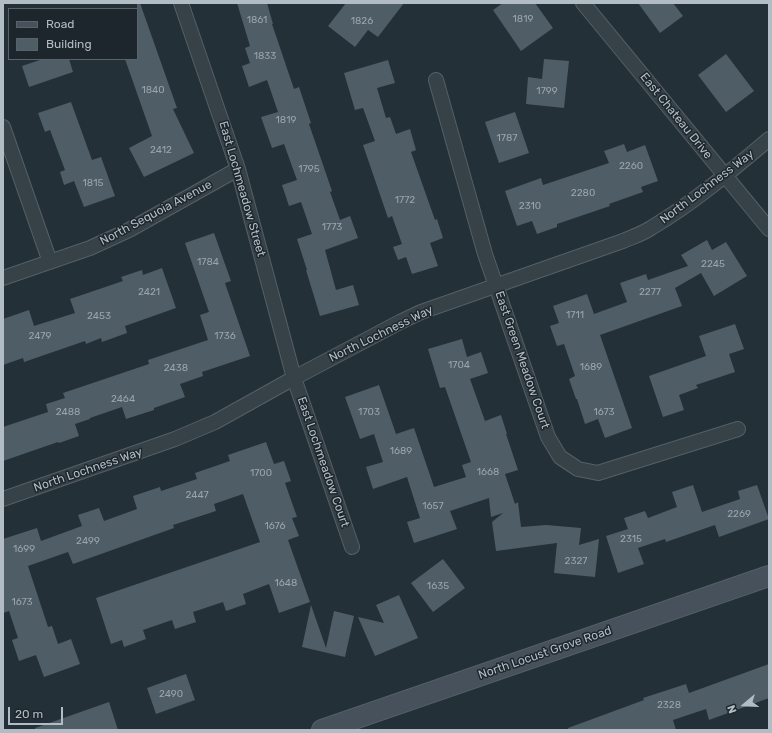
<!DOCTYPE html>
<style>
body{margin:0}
#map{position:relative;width:772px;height:733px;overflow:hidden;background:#243037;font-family:Rubik,sans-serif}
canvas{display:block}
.frame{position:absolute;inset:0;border:4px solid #b2bcc4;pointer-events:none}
.legend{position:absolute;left:8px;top:8px;width:130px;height:52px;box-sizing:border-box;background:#1d262d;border:1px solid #596269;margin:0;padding:5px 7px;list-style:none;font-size:12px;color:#b2bcc4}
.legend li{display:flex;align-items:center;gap:8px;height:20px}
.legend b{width:20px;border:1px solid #596269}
.north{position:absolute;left:724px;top:685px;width:40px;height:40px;-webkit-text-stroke:3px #1d262d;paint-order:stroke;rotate:251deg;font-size:11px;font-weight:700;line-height:16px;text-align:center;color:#b2bcc4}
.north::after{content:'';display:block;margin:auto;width:14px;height:18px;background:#b2bcc4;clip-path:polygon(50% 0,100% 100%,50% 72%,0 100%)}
.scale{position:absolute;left:8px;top:707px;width:55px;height:18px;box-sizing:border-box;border:2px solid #b2bcc4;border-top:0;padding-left:5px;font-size:12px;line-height:14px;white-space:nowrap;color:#b2bcc4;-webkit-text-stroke:3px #1d262d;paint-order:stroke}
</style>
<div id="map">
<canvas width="772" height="733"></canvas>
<div class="frame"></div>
<ul class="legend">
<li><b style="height:5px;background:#46515b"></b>Road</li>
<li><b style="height:11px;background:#4f5d66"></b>Building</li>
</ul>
<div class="north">N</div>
<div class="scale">20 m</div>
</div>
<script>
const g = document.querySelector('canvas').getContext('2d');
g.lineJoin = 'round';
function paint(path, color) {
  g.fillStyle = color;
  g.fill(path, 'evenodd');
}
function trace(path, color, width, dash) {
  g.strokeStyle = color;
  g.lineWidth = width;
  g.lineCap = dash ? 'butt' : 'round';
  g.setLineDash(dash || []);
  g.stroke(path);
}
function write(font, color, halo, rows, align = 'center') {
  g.font = font + ' Rubik,sans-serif';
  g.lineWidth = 3;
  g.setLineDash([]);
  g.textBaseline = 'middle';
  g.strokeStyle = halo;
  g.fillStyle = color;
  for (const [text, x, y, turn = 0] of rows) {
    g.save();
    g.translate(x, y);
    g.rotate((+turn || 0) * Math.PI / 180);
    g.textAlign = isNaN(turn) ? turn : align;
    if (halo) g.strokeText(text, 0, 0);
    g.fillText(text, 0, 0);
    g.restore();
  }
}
paint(new Path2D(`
 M137 3H140L177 108 173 109 194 153 144 177 129 148 152 136 125 59H137Z
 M237 3H267L273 24H272L294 89 299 87 311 123 309 124 332 191 330 192 340 220 350 216 358 238 325 250 336 290 353 285 359 305 320 316 306 270H307L297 239 312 234 301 202 289 206 282 185 297 180 284 144 272 148 261 117 278 112 267 80 249 87 242 66 250 63 245 48 250 46Z
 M346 3H404L378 37 368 30 355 47 328 26Z
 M503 3H535L553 28 521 51 493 10Z
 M638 3H673L683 16 660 33Z
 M726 54 754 91 726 112 698 75Z
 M43 59H69L73 72 29 87 22 66Z
 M544 59 569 61 564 108 526 104 528 77 542 79Z
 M388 60 395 83 377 88 386 118 390 117 396 134 410 129 416 150 411 152 435 220 437 219 443 238 430 243 438 266 412 274 406 257 398 260 393 247 402 244 392 216 388 218 363 145 375 141 363 108 355 110 344 73Z
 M71 102 92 160 101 157 115 196 84 207 74 181 64 185 60 172 65 170 50 130 45 132 38 113Z
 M515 112 529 153 499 163 485 122Z
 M624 144 627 152 645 145 658 181 641 187 643 192 609 204 610 206 557 224V227L537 234 532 221 517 226 505 191 541 178 543 185 609 163 604 151Z
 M214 233 231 281 225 283 250 356 202 372 203 376 180 384 185 397 154 408V410L126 419 122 407 90 418V419L75 424 79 436 59 443 58 442 3 461V427L48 412 46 404 65 398 63 393 149 364 148 360 208 340 200 315 209 312 185 243Z
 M707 240 712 250 726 242 747 276 714 296 701 273 675 288 682 306 600 335 632 428 605 438 598 419 585 424 577 399H576L569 379 575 376 564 344 557 346 550 326 559 323 553 306 587 294 594 314 627 302 620 283 646 274 648 280 688 266 681 255Z
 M162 268 176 308 125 326 127 333 102 342 101 338 86 344 85 341 24 362 23 358 3 365V319L29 310 34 326 75 313 70 299 123 281 121 277 142 270 143 275Z
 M735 324 744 349 729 354 735 372 696 385 698 388 679 395 684 410 663 417 649 376 706 356 699 336Z
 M462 339 467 357 481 352 488 373 470 379 485 421 501 415 507 434H506L518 470 505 474 515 504 518 502 521 527 546 525 581 528 579 545 599 539 595 577 554 573 557 543 496 551 492 522 503 513 491 517 489 498 450 511 457 529 414 543 407 522 420 518 407 477 373 489 366 467 383 462 374 434 360 439 345 397 379 385 396 434 414 428 434 487 466 477 462 465 471 462 445 387 440 388 428 349Z
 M266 442 274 464 284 461 291 481 285 483 297 517 292 518 299 536 288 540 310 602 279 613 269 584 243 594 246 604 226 611 223 602 193 612 196 622 175 629 172 620 143 630 146 639 124 647 122 640 111 644 96 598 260 542 243 494 214 504 216 511 173 525 174 528 73 564 68 552 28 566 48 627 52 626 58 644 71 639 80 664 44 677 36 655 19 661 12 640 18 638 9 611 3 613V539L37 528 41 541 82 526 78 515 99 508 104 521 137 509 133 496 160 487 161 491 197 479 195 473 230 461 228 455Z
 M693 485 702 512 740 499 738 491 757 485 769 519 719 537 715 525 666 542 665 539 638 548 644 564 618 573 606 536 628 529 624 518 645 511 648 518 677 507 672 492Z
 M443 559 465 588 433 612 411 583Z
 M399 595 418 638 375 656 358 617 384 623 376 605Z
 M311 605 326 648 334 611 354 616 345 657 302 647Z
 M769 664V698L709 720 706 709 673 720 676 730H568V728L644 700 643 698 686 684 689 693Z
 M186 674 195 700 156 714 147 688Z
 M109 702 118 730H36L35 728Z`), '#4f5d66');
const minor = new Path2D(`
 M181 3 238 169 294 378 352 547
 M583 3 769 229
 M436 80 485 254 548 437 560 457 578 469 598 473 738 429
 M3 127 50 262
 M3 278 90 248 129 230 238 169
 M3 499 175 439 215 422 294 378 400 322 421 312 623 241C632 237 642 234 651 228 693 203 731 171 769 139`);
const secondary = new Path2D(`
 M322 730 769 576`);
trace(minor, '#555f66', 16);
trace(secondary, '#555f66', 22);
trace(minor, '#374148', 14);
trace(secondary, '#46515b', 20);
write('10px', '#99a4ac', null, [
 ["1819",523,19],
 ["1861",257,20],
 ["1826",362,21],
 ["1833",265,56],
 ["1840",153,90],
 ["1799",547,91],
 ["1819",286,120],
 ["1787",507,138],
 ["2412",161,150],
 ["2260",631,166],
 ["1795",309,169],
 ["1815",93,183],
 ["2280",583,193],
 ["1772",405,200],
 ["2310",530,206],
 ["1773",332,227],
 ["1784",208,262],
 ["2245",713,264],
 ["2421",149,292],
 ["2277",650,292],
 ["1711",575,315],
 ["2453",99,316],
 ["2479",40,336],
 ["1736",225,336],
 ["1704",459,365],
 ["1689",591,367],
 ["2438",176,368],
 ["2464",123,399],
 ["2488",68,412],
 ["1703",369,412],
 ["1673",604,412],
 ["1689",401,451],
 ["1668",488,472],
 ["1700",261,473],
 ["2447",197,495],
 ["1657",433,506],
 ["2269",739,514],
 ["1676",275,526],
 ["2315",631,539],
 ["2499",88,541],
 ["1699",24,549],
 ["2327",576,561],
 ["1648",286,583],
 ["1635",438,586],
 ["1673",22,602],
 ["2490",171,694],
 ["2328",669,705]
]);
write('12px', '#b2bcc4', '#1d262d', [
 ["East Chateau Drive",676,116,51],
 ["North Lochness Way",707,187,-37],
 ["East Lochmeadow Street",242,189,74],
 ["North Sequoia Avenue",156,213,-28],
 ["North Lochness Way",381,334,-26],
 ["East Green Meadow Court",522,360,71],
 ["East Lochmeadow Court",323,462,71],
 ["North Lochness Way",88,470,-19],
 ["North Locust Grove Road",545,653,-19]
]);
</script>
